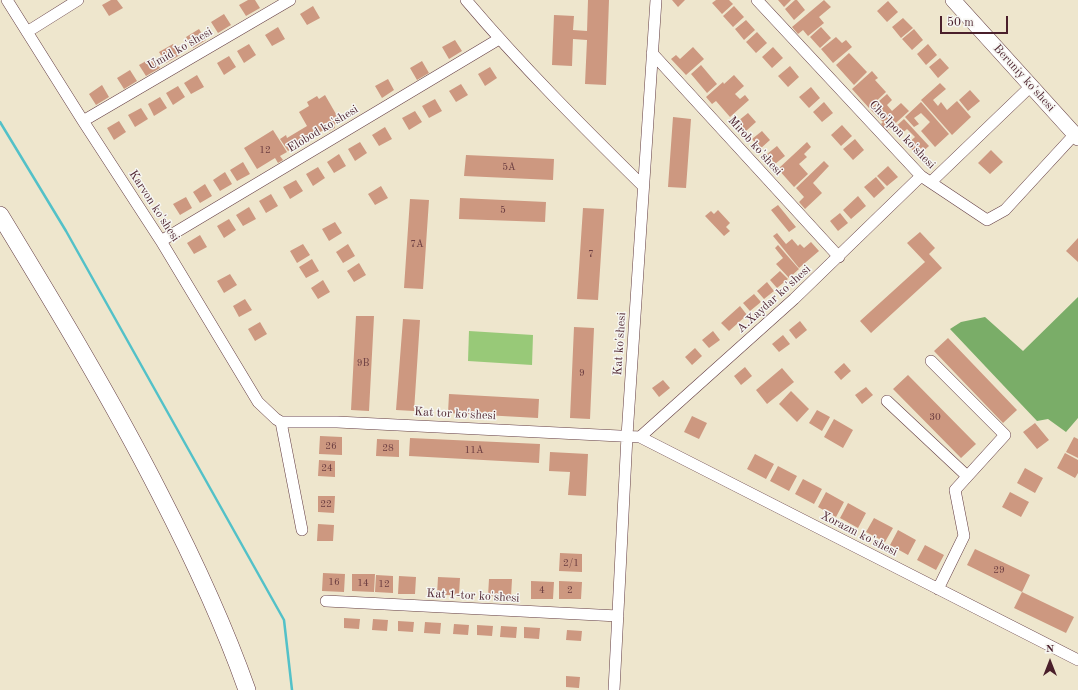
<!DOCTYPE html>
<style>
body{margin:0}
#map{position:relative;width:1078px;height:690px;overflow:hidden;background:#eee6cd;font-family:"Old Standard TT",serif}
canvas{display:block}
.north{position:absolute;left:1030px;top:642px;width:40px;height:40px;-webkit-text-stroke:3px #f6f6f2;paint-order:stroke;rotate:0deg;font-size:11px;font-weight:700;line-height:16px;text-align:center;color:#4a1f2b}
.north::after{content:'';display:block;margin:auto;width:14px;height:18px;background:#4a1f2b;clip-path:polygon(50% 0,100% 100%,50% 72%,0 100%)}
.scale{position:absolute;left:940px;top:16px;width:68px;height:18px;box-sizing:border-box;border:2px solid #4a1f2b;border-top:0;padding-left:5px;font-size:12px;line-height:14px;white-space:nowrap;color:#4a1f2b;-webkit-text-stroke:3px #f6f6f2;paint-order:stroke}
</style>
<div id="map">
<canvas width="1078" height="690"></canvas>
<div class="north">N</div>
<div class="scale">50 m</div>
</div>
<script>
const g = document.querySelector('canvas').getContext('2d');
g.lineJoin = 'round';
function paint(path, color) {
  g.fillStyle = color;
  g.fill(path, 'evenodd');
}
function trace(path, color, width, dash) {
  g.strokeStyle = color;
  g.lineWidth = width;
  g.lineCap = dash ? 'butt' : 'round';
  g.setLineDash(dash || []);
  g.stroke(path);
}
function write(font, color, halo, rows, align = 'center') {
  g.font = font + ' "Old Standard TT",serif';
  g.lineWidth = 3;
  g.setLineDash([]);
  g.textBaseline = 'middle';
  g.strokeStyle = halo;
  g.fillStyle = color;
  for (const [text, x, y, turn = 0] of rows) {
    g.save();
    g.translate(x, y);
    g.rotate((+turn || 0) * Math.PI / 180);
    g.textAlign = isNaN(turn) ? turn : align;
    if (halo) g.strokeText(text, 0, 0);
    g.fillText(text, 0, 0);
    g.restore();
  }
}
paint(new Path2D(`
 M469 331 533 335 532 365 468 361Z`), '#98c978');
paint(new Path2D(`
 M1078 297V418L1066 432 1048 419 1037 421 950 329 961 322 985 317 1023 351Z`), '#7aad68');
trace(new Path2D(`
 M0 122 66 231 284 620 292 690`), '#53c1c8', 2.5);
paint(new Path2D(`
 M111 0H117L123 8 109 16 102 5Z
 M248 0H255L260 8 246 16 239 5Z
 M588 0H609L606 85 585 84 587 40 573 39 572 66 552 65 554 15 574 16 573 30 587 31Z
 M672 0H685L678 7Z
 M716 0H729L733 4 722 14 712 3Z
 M778 0H791L784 7Z
 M795 0H797L805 10 794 20 785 9Z
 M824 0 831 7 819 17 824 23 808 36 803 30 798 34 792 27Z
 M888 1 898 12 887 22 877 11Z
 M313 6 320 18 307 25 300 14Z
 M734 6 744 17 733 27 723 16Z
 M224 14 231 25 218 33 211 22Z
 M903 18 913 28 901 38 892 27Z
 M746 20 755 30 744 40 735 29Z
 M278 27 285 39 272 46 265 35Z
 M821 27 831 38 820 48 810 37Z
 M199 29 206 40 193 48 186 37Z
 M914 29 923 40 912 50 902 39Z
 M757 32 767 43 756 53 746 42Z
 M836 37 842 43 846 40 852 47 833 63 821 49Z
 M455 40 462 51 449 59 442 47Z
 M173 44 180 55 166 63 159 52Z
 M249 44 256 55 244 63 237 51Z
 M928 44 937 55 926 65 917 54Z
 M693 47 704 59 686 75 671 59 676 55 680 59Z
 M773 47 783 58 772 68 762 57Z
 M849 53 867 72 854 85 836 65Z
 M229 56 236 67 224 75 217 63Z
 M153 57 160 68 146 76 139 65Z
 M940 58 949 68 938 78 929 67Z
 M422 61 429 73 417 80 410 68Z
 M701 65 717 84 707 93 691 74Z
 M790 66 799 77 788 87 778 76Z
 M490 67 497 78 485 86 478 74Z
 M130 70 137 81 124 89 117 78Z
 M872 71 878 78 875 80 886 92 869 108 852 89Z
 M197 75 204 87 191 94 184 83Z
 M734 75 744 86 735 94 740 99 745 95 749 100 730 117 716 101 712 104 706 97 723 82 724 84Z
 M388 79 394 90 382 98 375 86Z
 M940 83 946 89 933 100 938 106 941 102 947 110 957 101 971 117 952 135 921 100Z
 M461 84 468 95 456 102 449 91Z
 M102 85 109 97 96 105 89 94Z
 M178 86 185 97 173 105 166 93Z
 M811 87 820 98 809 108 799 97Z
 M970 90 980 101 968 111 959 100Z
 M887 94 892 100 887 105 892 111 901 103 909 111 887 131 881 124 883 122 870 109Z
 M325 95 340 121 334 125 335 128 329 131 327 128 288 151 280 139 286 135 287 138 307 126 299 112 309 106 307 102 317 96 319 99Z
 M160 97 167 108 154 116 148 104Z
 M435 99 442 111 429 118 422 106Z
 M824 102 833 113 822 122 813 112Z
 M921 102 949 134 935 147 921 131 930 122 921 113 914 118 919 124 914 127 905 117Z
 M141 108 148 119 135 127 128 115Z
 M415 111 422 122 409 130 402 118Z
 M748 113 756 122 746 131 738 121Z
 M673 117 691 119 686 188 668 187Z
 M904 119 929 146 918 156 907 144 915 137 907 129 899 136 893 129Z
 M119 121 126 132 114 140 107 128Z
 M842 125 852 136 841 146 831 135Z
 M385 127 392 139 379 146 372 135Z
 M273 130 287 152 280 156 283 160 278 163 275 158 257 169 244 148Z
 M762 131 770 140 760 149 752 139Z
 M855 139 864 150 853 160 843 149Z
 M360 142 367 153 355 161 348 149Z
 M807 142 811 147 804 154 807 157 799 164 808 174 794 187 778 169Z
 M777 146 785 156 775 164 767 154Z
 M991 150 1003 162 990 174 978 163Z
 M339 154 346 166 334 173 327 162Z
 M466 155 554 159 553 180 464 176Z
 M824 161 829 166 813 183 822 193 805 209 799 202 804 197 796 188Z
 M243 162 250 174 237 181 230 170Z
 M888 166 898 177 887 186 877 176Z
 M318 167 325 178 313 186 306 174Z
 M225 172 232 184 220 191 213 180Z
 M876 177 885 188 874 198 864 187Z
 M296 180 303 191 290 199 283 187Z
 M205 184 212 196 200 203 193 192Z
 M381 186 388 198 375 205 368 194Z
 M271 194 278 206 266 213 259 201Z
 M858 196 866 206 851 219 843 210Z
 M186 197 192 208 180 215 173 204Z
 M460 198 546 202 545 222 459 219Z
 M410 199 429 200 423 289 404 288Z
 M778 205 796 227 789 232 771 210Z
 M249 207 256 219 243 226 236 215Z
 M583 208 604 209 598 300 577 299Z
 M718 210 730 223 726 227 730 231 724 236 705 216 711 211 714 214Z
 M840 213 848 223 838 231 830 221Z
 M229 219 236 230 224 238 217 226Z
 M335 222 342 233 329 241 322 229Z
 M920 232 935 248 929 254 942 268 871 333 860 321 925 262 907 243Z
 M777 233 786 244 792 239 798 246 800 244 804 248 811 242 819 251 799 268 773 236Z
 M200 235 207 247 194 254 187 243Z
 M1078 238V262L1066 251Z
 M303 244 310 255 297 263 290 251Z
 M348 244 355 256 343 263 336 252Z
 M778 245 799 269 789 278 776 264 783 258 775 248Z
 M312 259 319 271 306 278 299 267Z
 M359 263 366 275 354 282 347 271Z
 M780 271 788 279 777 288 770 280Z
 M230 274 237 285 224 293 217 281Z
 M323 280 330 292 318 299 311 288Z
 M767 282 774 291 764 299 757 291Z
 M754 294 761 302 750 311 743 303Z
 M245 299 252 310 239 317 233 306Z
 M740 306 747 315 729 331 721 323Z
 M356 316H374L369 411 351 410Z
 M403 319 420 320 414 411 396 410Z
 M800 321 807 330 796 339 789 330Z
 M260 322 267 334 255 341 248 329Z
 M574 327 594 328 590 419 570 418Z
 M713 331 720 340 709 348 702 340Z
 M783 335 790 344 779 352 772 344Z
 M948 338 1017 410 1003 423 934 351Z
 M695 348 702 356 692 365 685 357Z
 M844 363 851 371 841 380 834 372Z
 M745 367 752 376 741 385 734 376Z
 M782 368 794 382 767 404 756 390Z
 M908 375 976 444 961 458 893 389Z
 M663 380 670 388 659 397 652 388Z
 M866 387 873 395 862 404 855 395Z
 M791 391 809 409 797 422 779 404Z
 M449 394 539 399 538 418 448 413Z
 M817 410 830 417 822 431 809 423Z
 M692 416 707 423 699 439 684 432Z
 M834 419 853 430 843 448 824 437Z
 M1035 423 1049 440 1037 449 1023 432Z
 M320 436 342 437V455L319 454Z
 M1074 437 1078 439V458L1066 452Z
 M410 438 540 444 539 463 409 456Z
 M377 439 399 440V457L376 456Z
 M550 452 588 454 586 496 568 495 570 472 549 471Z
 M1065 453 1078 460V473L1075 478 1057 468Z
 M755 454 774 464 766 479 747 469Z
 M319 460 335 461V477L318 476Z
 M778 466 797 476 789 491 770 481Z
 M1025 468 1043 478 1035 493 1017 483Z
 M803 479 822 489 814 504 795 494Z
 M826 492 844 502 836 517 818 507Z
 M1010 492 1029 502 1021 517 1002 507Z
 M318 496H335L334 513 318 512Z
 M848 503 866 513 858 528 840 518Z
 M874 518 893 528 885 542 866 532Z
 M318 524 334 525 333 541H317Z
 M898 530 916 540 908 555 890 545Z
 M925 545 944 555 936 570 917 560Z
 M975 549 1030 575 1022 592 967 565Z
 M560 553 582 554V572L559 571Z
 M323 573 345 574 344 592 322 591Z
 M352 574H375L374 592 352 591Z
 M376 575 393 576V593L375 592Z
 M399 576 416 577 415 594H398Z
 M438 577 460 578 459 595H437Z
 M489 579H512L511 597 488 596Z
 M531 581 554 582 553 599H531Z
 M559 581 582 582 581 599H559Z
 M1022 592 1074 617 1066 633 1014 608Z
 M344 618 360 619 359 629 344 628Z
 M373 619 388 620 387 631 372 630Z
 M398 621 414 622 413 632 398 631Z
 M425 622 441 623 440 634 424 633Z
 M454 624 469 625 468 635 453 634Z
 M477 625 493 626 492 636 477 635Z
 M501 626 517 627 516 638 500 637Z
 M524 627 540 628 539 639 524 638Z
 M567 630 582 631 581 641 566 640Z
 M566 676 580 677 579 688 566 687Z`), '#cd9880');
const minor = new Path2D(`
 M7 0 83 121 161 241 258 402 276 419 281 422H337L640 437 1078 660
 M466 0C521 65 582 126 643 186
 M757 0 921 176 987 220 1005 210 1075 134
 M27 32 78 0
 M652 53 839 257
 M83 121 290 0
 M931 182 1031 86
 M161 241 499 39
 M931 361 1005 435 955 490 964 536 938 589
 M887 401 967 476
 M281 422 302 530
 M640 437 794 299 921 176
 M326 601 618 616
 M614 690 627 436 656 0`);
const major = new Path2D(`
 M953 0 1078 138`);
const highway = new Path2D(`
 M0 215C56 307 111 398 160 494 193 558 223 622 247 690`);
trace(minor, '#633d43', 12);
trace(major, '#633d43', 16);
trace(highway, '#633d43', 18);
trace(minor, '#fff', 11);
trace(major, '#fff', 15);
trace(highway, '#fff', 17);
write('10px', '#6b3d40', null, [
 ["12",265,150],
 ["5A",509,167],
 ["5",503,210],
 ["7A",417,244],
 ["7",591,254],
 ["9B",363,363],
 ["9",582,373],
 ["30",935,417],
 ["26",331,446],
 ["28",388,448],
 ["11A",474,450],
 ["24",327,468],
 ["22",326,504],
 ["2/1",571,563],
 ["29",999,570],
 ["16",334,582],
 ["14",363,583],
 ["12",384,584],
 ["4",542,590],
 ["2",570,590]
]);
write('12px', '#4a1f2b', '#f6f6f2', [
 ["Umid ko'shesi",180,49,-30],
 ["Beruniy ko'shesi",1024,78,48],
 ["Elobod ko'shesi",323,129,-31],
 ["Cho'lpon ko'shesi",902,135,46],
 ["Mirob ko'shesi",755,146,48],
 ["Karvon ko'shesi",154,206,57],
 ["A.Xaydar ko'shesi",774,299,-42],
 ["Kat ko'shesi",620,344,-86],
 ["Kat tor ko'shesi",455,414,3],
 ["Xorazm ko'shesi",859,534,27],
 ["Kat 1-tor ko'shesi",473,596,3]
]);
</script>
